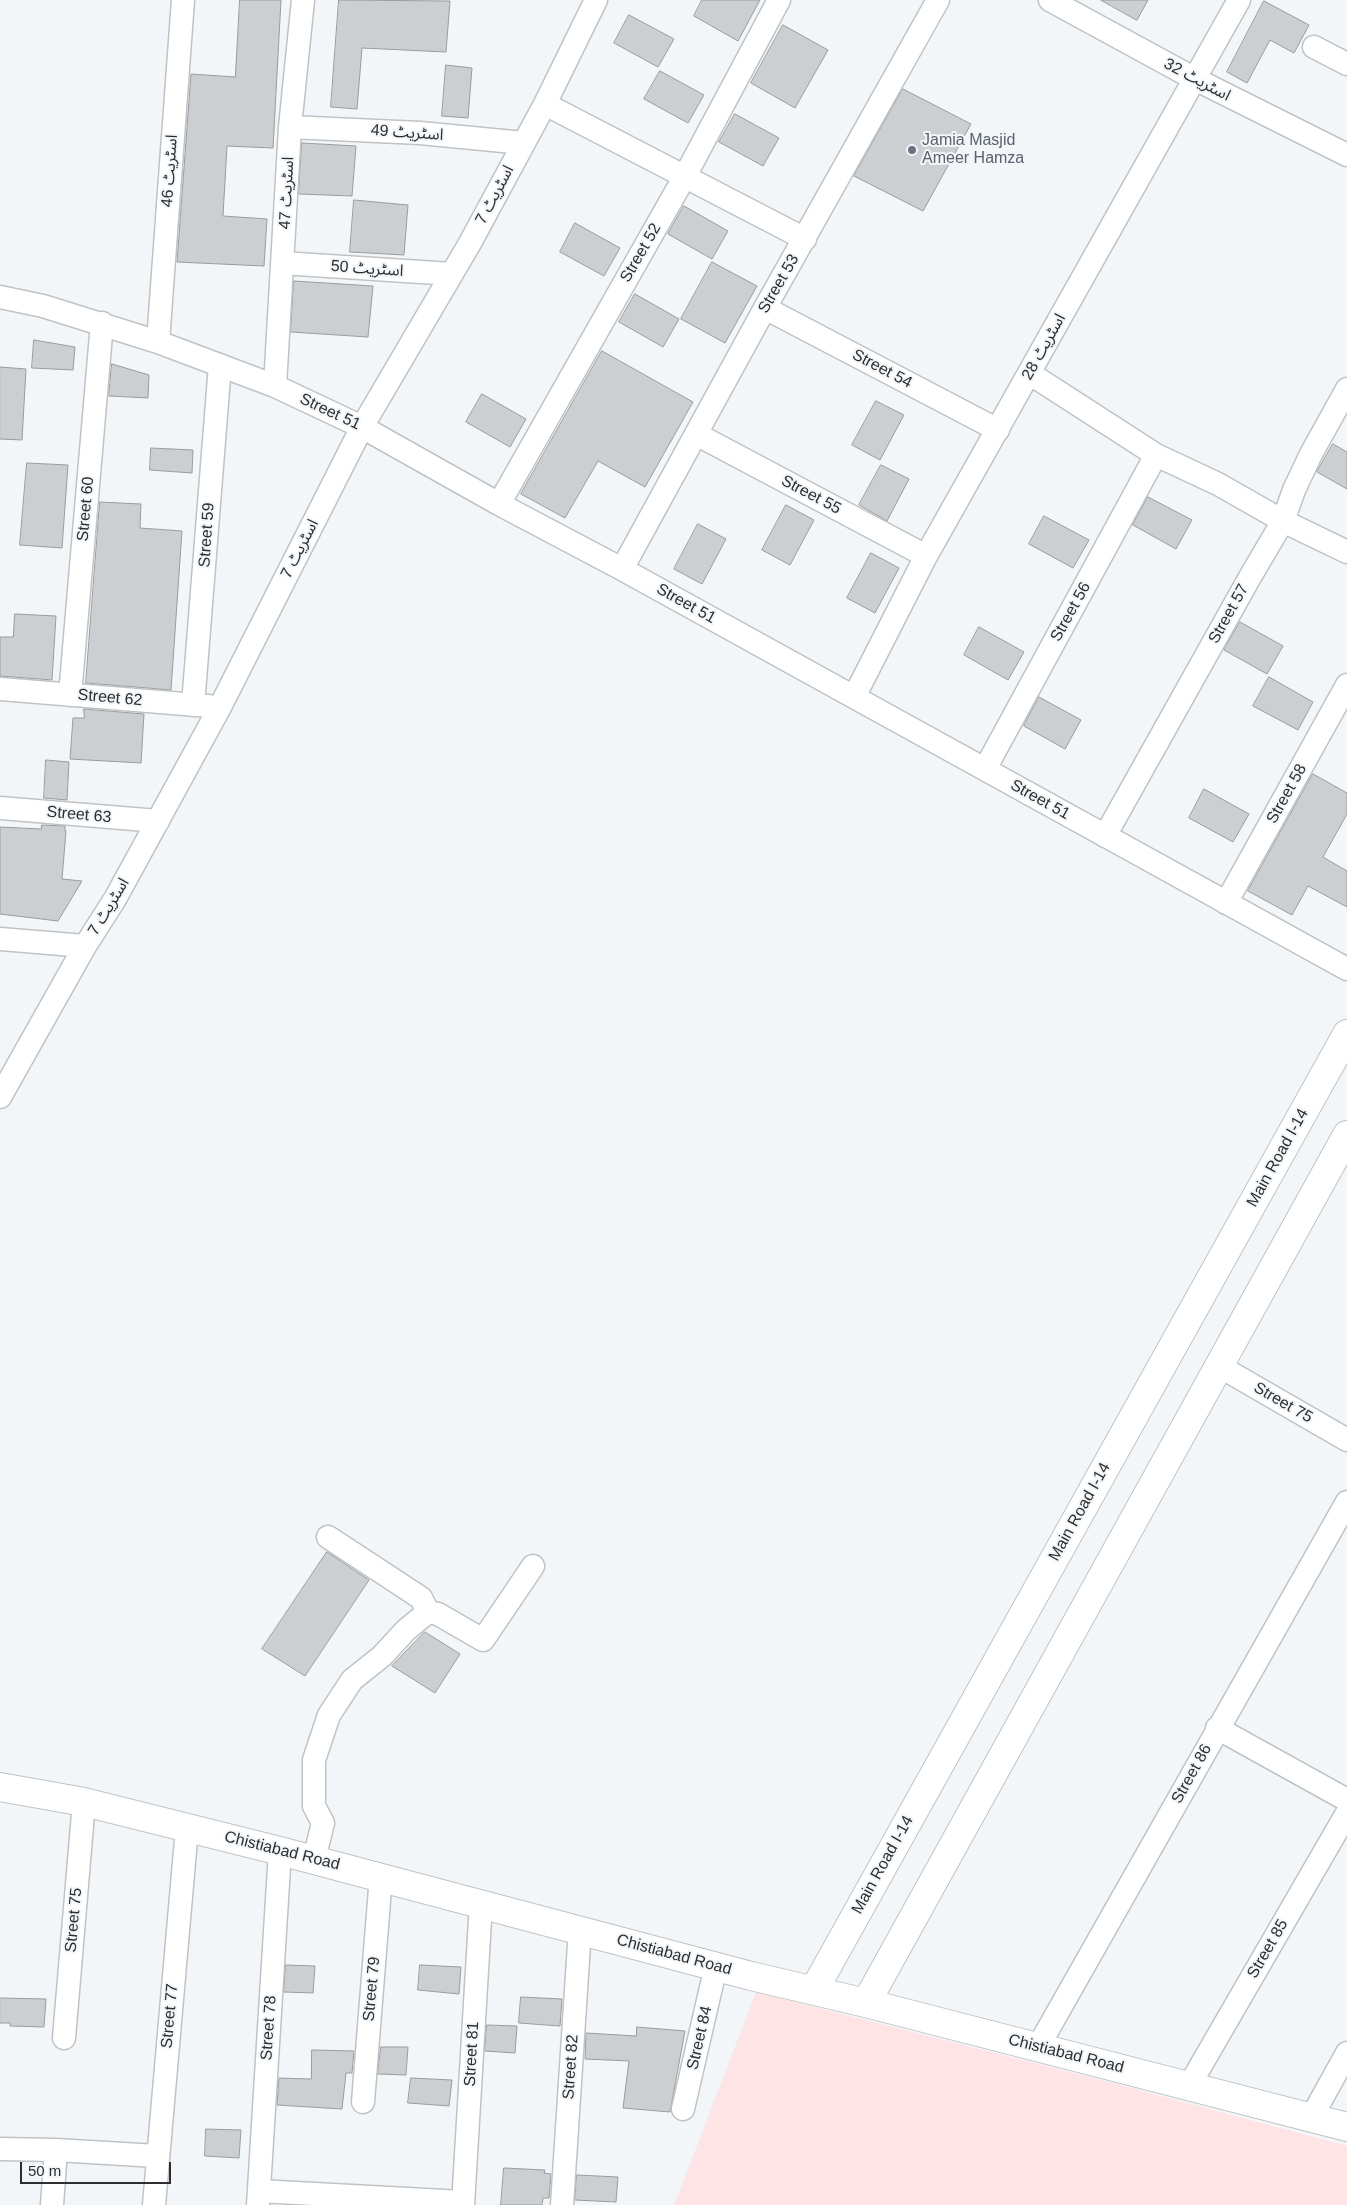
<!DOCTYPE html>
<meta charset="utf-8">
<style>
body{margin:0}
#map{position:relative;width:1347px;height:2205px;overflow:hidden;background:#f2f6f9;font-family:Helvetica,sans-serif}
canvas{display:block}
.scale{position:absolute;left:20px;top:2162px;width:151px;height:22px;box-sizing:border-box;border:2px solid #2c2e2f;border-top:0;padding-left:6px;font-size:15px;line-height:18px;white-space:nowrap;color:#2c2e2f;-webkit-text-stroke:4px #f2f6f9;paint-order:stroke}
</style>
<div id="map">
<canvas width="1347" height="2205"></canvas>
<div class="scale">50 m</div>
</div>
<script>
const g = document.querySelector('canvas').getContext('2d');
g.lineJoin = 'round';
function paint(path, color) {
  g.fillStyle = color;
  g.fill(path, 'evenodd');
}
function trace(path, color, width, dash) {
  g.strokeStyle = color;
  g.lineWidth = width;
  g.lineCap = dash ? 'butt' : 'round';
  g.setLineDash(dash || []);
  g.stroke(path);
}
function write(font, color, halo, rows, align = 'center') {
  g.font = font + ' Helvetica,"Noto Sans Arabic",sans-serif';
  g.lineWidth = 4;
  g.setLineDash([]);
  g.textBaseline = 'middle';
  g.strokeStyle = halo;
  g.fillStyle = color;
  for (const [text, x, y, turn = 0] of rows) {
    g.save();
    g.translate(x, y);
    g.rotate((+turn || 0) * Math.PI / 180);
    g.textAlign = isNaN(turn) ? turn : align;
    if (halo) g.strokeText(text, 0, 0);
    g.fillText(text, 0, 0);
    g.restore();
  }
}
paint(new Path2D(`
 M756 1992 1120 2085 1347 2146V2205H674Z`), '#ffe4e5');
const building = new Path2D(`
 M240 0H281L273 148 227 146 223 216 267 219 264 266 177 262 191 74 235 77Z
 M339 0 450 1 446 52 362 48 357 109 331 107Z
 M702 0H760L738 41 694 16Z
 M1101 0H1148L1137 20Z
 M1264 1 1309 25 1294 53 1270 40 1247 83 1227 72Z
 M629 15 674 39 658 67 614 43Z
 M783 25 828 50 795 108 751 83Z
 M446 65 472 68 468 118 442 116Z
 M660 71 704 95 688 123 644 99Z
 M903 89 971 124 923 211 854 176Z
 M735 114 779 138 763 166 719 142Z
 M302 143 356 146 352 196 299 194Z
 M354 200 408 205 404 255 350 252Z
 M684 206 728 231 712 259 668 234Z
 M575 223 620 248 604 276 560 252Z
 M712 262 757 286 725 343 681 319Z
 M294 281 373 286 368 337 291 332Z
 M635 294 679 319 663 347 619 322Z
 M34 340 75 347 73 370 32 368Z
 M602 351 693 402 645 487 598 461 565 518 521 494Z
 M112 364 149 375 148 398 109 396Z
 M0 367 26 369 22 440 0 439Z
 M482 394 526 419 510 447 466 422Z
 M876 401 904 415 880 460 852 445Z
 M1333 444 1347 452V489L1317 472Z
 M151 448 193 450 192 473 150 470Z
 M27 463 68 465 62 548 20 545Z
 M881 465 909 479 887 521 859 505Z
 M1148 497 1192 520 1176 549 1133 525Z
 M100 502 141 504 140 528 182 531 171 690 86 683Z
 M786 505 814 520 790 565 762 550Z
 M1044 516 1089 540 1073 568 1029 544Z
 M698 524 726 539 702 584 674 569Z
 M871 553 899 568 875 613 847 598Z
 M15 614 56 616 52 680 0 676V637H13Z
 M1240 622 1283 646 1267 674 1224 650Z
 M979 627 1024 652 1008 680 964 655Z
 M1269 677 1313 702 1298 730 1253 706Z
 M1039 697 1081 720 1065 749 1024 726Z
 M84 709 144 714 141 763 70 759 73 718H84Z
 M46 760 69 762 67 800 44 798Z
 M1313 774 1347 793V814L1323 857 1347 871V907L1308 886 1292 915 1248 891Z
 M1204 789 1249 814 1233 842 1189 818Z
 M42 825 65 826V831H66L62 879 82 881 58 921 0 914V827L41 829Z
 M327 1552 369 1580 305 1676 262 1649Z
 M425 1632 460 1654 435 1693 392 1666Z
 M286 1965 315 1966 313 1993 284 1992Z
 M420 1965 461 1967 459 1994 418 1990Z
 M521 1997 562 1999 560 2026 519 2023Z
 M0 1998 46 1999 44 2027 10 2026V2023H0Z
 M487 2025 517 2026 515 2053 485 2051Z
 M637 2027 685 2031 670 2112 623 2108 629 2061 585 2059 586 2033 636 2036Z
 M381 2047H408L406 2075 378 2074Z
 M312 2050 354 2051 352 2073H346L342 2109 277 2105 279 2078 311 2079Z
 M411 2078 452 2080 449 2106 408 2103Z
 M206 2129 241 2130 239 2158 205 2156Z
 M504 2168 545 2170 544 2173 551 2174 549 2198H543L542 2205H501Z
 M577 2175 618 2177 616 2202 575 2200Z`);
paint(building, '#cbcfd2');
trace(building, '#999c9f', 1);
const minor = new Path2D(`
 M1050 0 1195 79 1347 155
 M1314 47 1347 64
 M545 104 805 239
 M290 127 420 133 524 143
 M282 263 452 274
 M0 297 43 306 158 342 275 386 362 427 499 504 622 569 1347 969
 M765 308 998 430
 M158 342 183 0
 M1029 373 1156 455 1218 484 1283 521 1347 552
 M275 386 290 127 303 0
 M696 434 926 556
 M499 504 685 176 779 0
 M622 569 765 308 938 0
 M0 689 209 706
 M70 695 102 323
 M854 697 926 556 1239 0
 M193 705 220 365
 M985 769 1156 455
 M0 808 158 821
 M1105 836 1250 577 1283 521 1294 490 1311 454 1347 389
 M1226 903 1347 685
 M0 939 85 946
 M0 1097 85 946 115 899 220 707 362 427 470 243 545 104 596 0
 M1219 1366 1347 1440
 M328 1537 421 1598 428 1612
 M1217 1728 1347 1800
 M314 1859 323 1823 314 1806V1760L329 1715 352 1680 382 1656 406 1630 428 1612 438 1614 483 1640 533 1566
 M64 2038 84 1802
 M1038 2047 1347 1502
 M1189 2086 1347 1813
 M363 2102 381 1876
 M683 2109 716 1966
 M1311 2118 1347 2053
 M0 2149 56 2150 157 2156
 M259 2191 463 2202
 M52 2205 56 2150
 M154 2205 187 1828
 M258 2205 280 1851
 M463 2205 481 1903
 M562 2205 580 1929`);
const major = new Path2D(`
 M0 1787 84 1802 280 1851 751 1976 866 2003 1347 2127
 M814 1990 1347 1034
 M866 2003 1347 1135`);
trace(minor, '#bfc3c6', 25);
trace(major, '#bfc3c6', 30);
trace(minor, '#fff', 22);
trace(major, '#fff', 28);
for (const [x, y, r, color] of [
 [912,150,5,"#6b7280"]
]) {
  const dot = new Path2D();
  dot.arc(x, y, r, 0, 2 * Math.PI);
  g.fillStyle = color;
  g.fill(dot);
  trace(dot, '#f2f6f9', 2);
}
write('16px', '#2c2e2f', '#f2f6f9', [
 ["اسٹریٹ 32",1197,80,28],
 ["اسٹریٹ 49",407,133,4],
 ["اسٹریٹ 46",170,171,-86],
 ["اسٹریٹ 47",287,193,-87],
 ["اسٹریٹ 7",495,195,-62],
 ["Street 52",641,253,-60],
 ["اسٹریٹ 50",367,269,4],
 ["Street 53",779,284,-60],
 ["اسٹریٹ 28",1044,347,-61],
 ["Street 54",882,369,28],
 ["Street 51",330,412,25],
 ["Street 55",811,495,28],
 ["Street 60",86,509,-85],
 ["Street 59",207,535,-86],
 ["اسٹریٹ 7",300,549,-63],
 ["Street 51",686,604,29],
 ["Street 56",1071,612,-61],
 ["Street 57",1229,614,-61],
 ["Street 62",110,698,5],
 ["Street 58",1287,794,-61],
 ["Street 51",1040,800,29],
 ["Street 63",79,815,5],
 ["اسٹریٹ 7",109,907,-59],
 ["Main Road I-14",1278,1158,-61],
 ["Street 75",1283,1403,30],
 ["Main Road I-14",1080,1512,-61],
 ["Street 86",1192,1774,-61],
 ["Chistiabad Road",282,1851,14],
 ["Main Road I-14",883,1865,-61],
 ["Street 75",74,1920,-85],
 ["Street 85",1268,1949,-60],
 ["Chistiabad Road",674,1955,15],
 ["Street 79",372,1989,-85],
 ["Street 77",170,2016,-85],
 ["Street 78",269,2028,-86],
 ["Street 84",700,2038,-77],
 ["Street 81",472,2054,-87],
 ["Chistiabad Road",1066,2054,14],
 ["Street 82",571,2067,-86]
]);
write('16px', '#5b616d', '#f2f6f9', [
 ["Jamia Masjid",922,141],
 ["Ameer Hamza",922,159]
], 'left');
</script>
